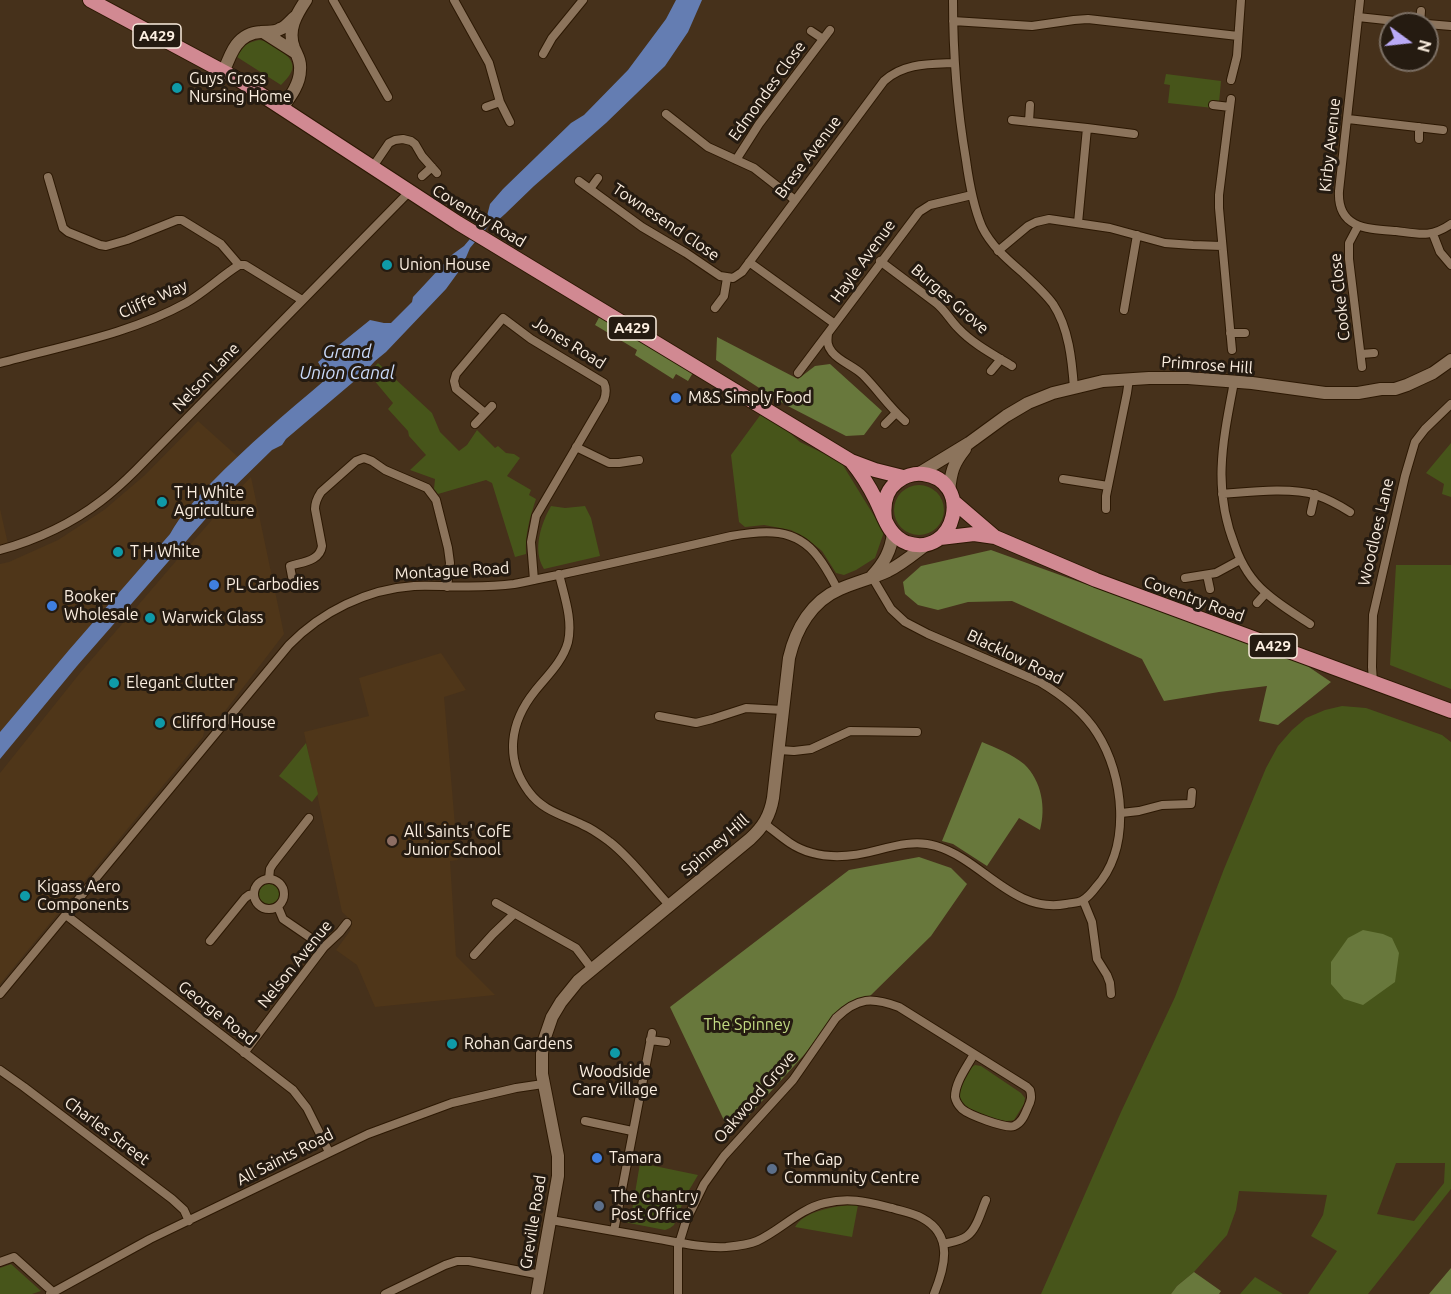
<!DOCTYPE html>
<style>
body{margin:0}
#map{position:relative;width:1451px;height:1294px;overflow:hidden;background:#46311b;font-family:Ubuntu,sans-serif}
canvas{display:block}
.north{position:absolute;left:1379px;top:12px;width:60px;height:60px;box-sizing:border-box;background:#251b11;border:2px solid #7b6f64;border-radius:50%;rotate:105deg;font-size:16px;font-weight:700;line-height:24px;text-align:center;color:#fbeee0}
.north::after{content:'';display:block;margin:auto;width:21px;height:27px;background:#baaaf6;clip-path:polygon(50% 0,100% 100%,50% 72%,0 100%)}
</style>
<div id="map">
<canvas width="1451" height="1294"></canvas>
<div class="north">N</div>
</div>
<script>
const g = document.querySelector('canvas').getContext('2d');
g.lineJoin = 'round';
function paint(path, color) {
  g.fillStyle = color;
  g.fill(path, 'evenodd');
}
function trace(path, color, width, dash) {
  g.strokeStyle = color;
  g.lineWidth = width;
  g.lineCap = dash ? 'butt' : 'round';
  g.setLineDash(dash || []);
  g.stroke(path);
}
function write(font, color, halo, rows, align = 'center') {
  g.font = font + ' Ubuntu,sans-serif';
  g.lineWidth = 6;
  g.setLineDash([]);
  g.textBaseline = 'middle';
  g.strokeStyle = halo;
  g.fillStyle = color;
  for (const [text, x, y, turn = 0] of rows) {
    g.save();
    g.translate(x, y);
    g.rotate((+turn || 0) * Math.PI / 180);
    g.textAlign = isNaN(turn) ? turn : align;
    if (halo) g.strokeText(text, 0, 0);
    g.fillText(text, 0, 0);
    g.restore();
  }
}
paint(new Path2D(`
 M198 421 238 457 191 505 176 523 170 534 69 650 0 732V564L9 562 58 540 104 510 145 475Z
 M251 477 284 634 222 715 213 717 205 727 203 737 0 984V773L80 673 188 547 241 487Z
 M0 509 8 544 0 546Z
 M441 653 466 690 444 697 458 860 450 861 456 956 495 995 375 1007 357 965 336 950 350 931 352 921 342 912 304 732 369 716 359 678Z`), '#4f3619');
paint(new Path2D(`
 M259 40C268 41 273 45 280 50 298 63 295 71 281 85L237 57C244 46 245 43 259 40Z
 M1166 74 1221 81 1219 103 1213 108 1168 103 1170 85 1164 84Z
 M378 363 432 413 440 432 459 451 467 445 477 430 495 448 498 446 506 453 514 454 520 458 507 476 531 490 529 495 536 499C530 517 525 534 526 554L515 557 492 483 486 480 438 494 434 489 435 479 410 470 426 455 409 436 408 431 388 409 393 403 368 373Z
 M764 410 800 442 841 462 884 532 875 558 856 570 844 575 836 573 822 551 806 538 791 530 764 525 745 527 739 522 731 455Z
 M1451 443V497L1442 494 1444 484 1426 473Z
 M894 510a25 25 0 1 1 50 0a25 25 0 1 1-50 0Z
 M551 506 565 508 585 506 591 518 600 556 544 569C532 550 541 524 551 506Z
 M1396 565H1451V689L1390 665Z
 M1342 706 1366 708 1442 735 1451 742V1189L1368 1294H1308L1337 1251 1311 1236 1323 1215 1327 1195 1239 1191 1236 1210 1227 1235 1194 1272 1177 1286 1171 1294H1041L1121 1112 1175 997 1224 869 1266 768 1278 746 1292 730 1306 718 1325 710ZM1396 1163H1445L1444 1183 1414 1221 1377 1214Z
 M306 743 318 794 312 802 279 776Z
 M258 894a11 11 0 1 1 22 0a11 11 0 1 1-22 0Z
 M975 1065 981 1066 1021 1093 1025 1098 1024 1104 1014 1120C1000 1125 976 1111 962 1105L958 1096 960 1088 972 1067Z
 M640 1163 698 1175 685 1197 674 1225 670 1228 665 1230 624 1222 621 1217 622 1210 632 1211Z
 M852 1205H858L852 1237 795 1227C804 1211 835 1206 852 1205Z
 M11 1264 41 1291 32 1294H0V1268Z
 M1255 1277 1283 1294H1240Z`), '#47551a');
paint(new Path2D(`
 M603 310 697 366 688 381 676 374 673 379 635 355 637 350 595 325Z
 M717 337 798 379 815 366 830 364 882 411 864 435 846 436 784 404 716 360Z
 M991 550 1303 663 1331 682 1278 725 1259 721 1267 686 1219 692 1164 701 1142 659 1012 601 968 602 938 610 918 605 905 594 903 582 921 566Z
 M982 742C996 748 1012 754 1024 764 1042 781 1046 808 1040 830L1019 818 987 866 953 844 942 841Z
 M919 857 951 868 967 884 931 936 870 996 849 1004 837 1013 804 1055 731 1135 670 1007 849 870Z
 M1363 930 1383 934 1392 938 1399 953 1395 982 1363 1005 1344 999 1331 984V962L1348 938Z
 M1451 1268V1294H1429Z
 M1194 1272 1221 1291 1219 1294H1171L1177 1286Z`), '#68783c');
paint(new Path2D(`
 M676 0H702L688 32 665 66 606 123 534 186 505 214 496 222 490 224 470 248 462 267 446 289 386 352 375 361 365 372 286 439 282 445 272 450 230 491 77 666 0 759V732L69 650 170 534C181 514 196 499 211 483 247 446 286 413 325 380V374L318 362 370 320 384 323H391L412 302 413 297 453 254 464 246 486 220 490 204 503 189 571 123 584 115 628 70 666 19Z`), '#647db2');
const street = new Path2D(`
 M333 0 388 97
 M454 0 489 63 500 102 510 122
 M953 0C953 54 957 107 966 160 969 182 973 206 982 227 992 247 1008 260 1024 274 1035 284 1045 293 1053 304 1069 328 1072 361 1074 388
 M1360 0 1339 191C1337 229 1368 229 1396 231 1419 234 1431 238 1451 224
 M1358 17 1423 24
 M953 21 1032 26 1074 20 1088 19 1238 36
 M1420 24 1421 11
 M1427 24 1451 26
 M811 31 823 39
 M543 54 552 38 583 0
 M1231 80 1237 56 1241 0
 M1231 99 1219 195V208L1232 350
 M1213 105 1230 107
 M486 107 500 102
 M666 114 708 147 754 168 795 200
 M1348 119 1443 130
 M1012 120 1087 128
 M1029 122 1030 105
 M1419 139V127
 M736 160 759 124 830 30
 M372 168 389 143 395 140 403 139 411 141 415 144 422 156 437 173
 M422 176 432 167
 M48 177 63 228 68 232 100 245 106 246 127 240 177 220H182L221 244 239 265
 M579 181 642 227 686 253 720 276 733 278 742 272 884 81C903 63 929 64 954 63
 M590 189 598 178
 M1078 223 1087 128 1134 134
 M1358 226 1349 243V259L1362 367
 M1433 234 1440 252 1451 265
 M998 251 1028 226 1036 222 1049 219 1110 228 1165 243 1193 245 1222 246
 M880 261 936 303C945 310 950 320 958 328 973 344 994 355 1012 366
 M749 262 835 324
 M715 308 724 296 727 278
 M1124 310 1137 235
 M1230 333H1245
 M828 334C827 341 827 346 832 352 840 362 854 366 863 375 878 390 889 407 905 421
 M1361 354 1374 353
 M0 363C61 346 130 334 186 303 205 292 220 277 239 265H245L302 300
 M991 371 1001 359
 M798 373 919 212 930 205 972 195
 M1234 382C1223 440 1212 489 1235 546 1241 563 1251 580 1265 592 1278 604 1295 614 1310 624
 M485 413 456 389 454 381 456 374 503 318 531 339 604 383C607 389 606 394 604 400L536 516 531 542 534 580
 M475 424 492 406
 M885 424 896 413
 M576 447 609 463H619L639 460
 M1063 479 1108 486
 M1222 494C1249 492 1290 487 1316 495 1328 499 1339 505 1350 512
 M1106 509V496L1127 393 1129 379
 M1311 512 1315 494
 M0 550C36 540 71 524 101 501 113 492 125 481 136 470L409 192
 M559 574C564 596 573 619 568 642 563 661 547 676 535 691 510 722 504 759 529 792 543 811 563 815 583 825 593 829 602 836 610 842 633 860 650 885 670 906
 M1207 575 1210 589
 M1185 578 1216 573 1240 560
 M294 587 290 566C303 562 320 561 322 546L315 509C315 502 317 498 321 492L356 461 364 458 372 461 385 470 427 488 436 500 448 548 450 563 447 587
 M1257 603 1266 593
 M1373 682 1372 667 1373 615 1405 476 1415 442 1425 429 1451 404
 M659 716 696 723 712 719 746 708 783 710
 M779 750 794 751 811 749 850 731 917 732
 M1121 813 1139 811 1162 805 1191 804 1192 792
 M765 824C773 830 781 837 790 843 817 861 849 858 878 850 897 845 917 840 936 846 983 860 1013 914 1066 904 1071 903 1079 903 1083 900 1088 897 1093 891 1096 887 1132 847 1124 775 1097 733 1083 711 1062 695 1040 682L928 634 905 622 891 609 872 577
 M254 894a15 15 0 1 1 30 0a15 15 0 1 1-30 0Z
 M269 879 270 869 273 864 309 818
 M1083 900 1092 922 1097 959 1107 975 1110 983 1111 994
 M496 903 576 948 592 969
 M278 907 283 919 324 947
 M66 915 293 1090 307 1108 329 1152
 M210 941 245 898 249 895 254 894
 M474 955 493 934 514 914
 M0 994 289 645C321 612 367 589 414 586 447 585 480 589 514 584 530 581 546 577 563 574 619 562 675 549 731 536 764 530 796 527 818 557 826 567 832 579 838 590
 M650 1040 666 1042
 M244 1053 324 947 340 932 347 923
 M0 1070 24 1087 172 1199 184 1210 189 1221
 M585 1121 632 1131
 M551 1220C587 1226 623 1233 659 1239 681 1243 704 1248 726 1247 737 1246 748 1245 757 1241 781 1230 799 1209 825 1203 850 1197 867 1202 892 1208 901 1211 913 1213 922 1218 954 1235 945 1267 934 1294
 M614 1231 652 1033
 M943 1244C951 1242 961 1241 967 1236 977 1229 981 1211 986 1200
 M0 1262 14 1257 54 1293
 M50 1294 150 1239 368 1134 452 1103 516 1088 543 1084
 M385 1294 445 1265 457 1261H469L541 1275
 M678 1294V1247L686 1221 704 1184 724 1156 793 1080 836 1018C858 997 872 997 899 1007L1027 1087 1030 1090C1032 1097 1031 1101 1028 1107 1025 1114 1022 1123 1014 1126 1006 1129 969 1115 962 1109 958 1105 956 1102 955 1097 955 1082 967 1067 974 1054`);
const secondary = new Path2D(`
 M263 32 296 53
 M224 71C231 52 238 33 261 32 268 31 274 33 280 29 286 27 290 21 295 17
 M282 108C290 97 300 84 300 70 301 61 297 55 294 48 287 30 296 15 306 0
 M918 474 969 443 1006 416 1028 403 1053 393 1103 381 1149 378H1188L1252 383 1325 393H1358L1381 389H1395L1407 385 1433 373 1451 360
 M949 491C951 472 953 464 965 449
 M872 576C884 563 891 551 893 533
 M537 1294 558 1176V1156L542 1074V1054L543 1043 552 1017 561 1002 578 981 750 839C763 827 770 816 773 798L789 658C796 628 812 601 840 589 856 582 873 578 888 571 902 564 915 553 927 544`);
const primary = new Path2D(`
 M90 0 239 80 458 223 851 461 875 470 903 477
 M851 461C861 473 869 486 876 500 884 516 888 536 907 543 956 559 974 480 923 474 914 473 904 476 897 482 885 491 883 504 885 519
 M953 501 995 537
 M940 538 974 534 995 537 1096 580 1451 711`);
trace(street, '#2c1803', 10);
trace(secondary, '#2c1803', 14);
trace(primary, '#2c1803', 16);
trace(street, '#8c745c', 8);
trace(secondary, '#8c745c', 12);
trace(primary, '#d18992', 14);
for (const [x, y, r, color] of [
 [177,88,6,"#0f9aa8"],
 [387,265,6,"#0f9aa8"],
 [676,398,6,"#3f7fe0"],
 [162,502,6,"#0f9aa8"],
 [118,552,6,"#0f9aa8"],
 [214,585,6,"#3f7fe0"],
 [52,606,6,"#3f7fe0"],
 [150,618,6,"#0f9aa8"],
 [114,683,6,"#0f9aa8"],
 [160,723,6,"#0f9aa8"],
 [392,841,6,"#8d6e63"],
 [25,896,6,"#0f9aa8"],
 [452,1044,6,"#0f9aa8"],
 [615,1053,6,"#0f9aa8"],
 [597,1158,6,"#3f7fe0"],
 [772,1169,6,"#5c6f8a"],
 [599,1206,6,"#5c6f8a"]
]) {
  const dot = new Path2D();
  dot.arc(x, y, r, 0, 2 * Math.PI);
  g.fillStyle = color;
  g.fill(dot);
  trace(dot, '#251b11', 2);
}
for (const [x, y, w] of [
 [157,36,48],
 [632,328,48],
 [1273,646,48]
]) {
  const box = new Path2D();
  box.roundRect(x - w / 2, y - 12, w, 24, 4.5);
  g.fillStyle = '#251b11';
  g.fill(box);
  trace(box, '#fbeee0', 1.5);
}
write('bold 15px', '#fbeee0', null, [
 ["A429",157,36],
 ["A429",632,328],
 ["A429",1273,646]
]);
write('16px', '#fbeee0', '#251b11', [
 ["Guys Cross",189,79],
 ["Nursing Home",189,97],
 ["Union House",399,265],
 ["M&S Simply Food",688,398],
 ["T H White",174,493],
 ["Agriculture",174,511],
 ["T H White",130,552],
 ["PL Carbodies",226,585],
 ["Booker",64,597],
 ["Wholesale",64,615],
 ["Warwick Glass",162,618],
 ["Elegant Clutter",126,683],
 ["Clifford House",172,723],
 ["All Saints' CofE",404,832],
 ["Junior School",404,850],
 ["Kigass Aero",37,887],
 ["Components",37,905],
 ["Rohan Gardens",464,1044],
 ["Woodside",615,1072,"center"],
 ["Care Village",615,1090,"center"],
 ["Tamara",609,1158],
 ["The Gap",784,1160],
 ["Community Centre",784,1178],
 ["The Chantry",611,1197],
 ["Post Office",611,1215]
], 'left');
write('16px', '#fbeee0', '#251b11', [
 ["Edmondes Close",767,91,-54],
 ["Kirby Avenue",1330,145,-84],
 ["Brese Avenue",808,157,-53],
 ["Coventry Road",479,216,31],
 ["Townesend Close",666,222,34],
 ["Hayle Avenue",863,261,-54],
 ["Cooke Close",1340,297,-96],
 ["Cliffe Way",153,299,-24],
 ["Burges Grove",950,299,41],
 ["Jones Road",569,343,32],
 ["Primrose Hill",1207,365,4],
 ["Nelson Lane",206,377,-46],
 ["Woodloes Lane",1376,532,-77],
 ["Montague Road",452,571,-3],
 ["Coventry Road",1194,599,20],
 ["Blacklow Road",1015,657,26],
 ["Spinney Hill",715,845,-41],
 ["Nelson Avenue",295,964,-51],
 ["George Road",217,1013,38],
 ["Oakwood Grove",755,1097,-49],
 ["Charles Street",107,1131,37],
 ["All Saints Road",285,1157,-27],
 ["Greville Road",533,1222,-81]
]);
write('16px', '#c2da82', '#251b11', [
 ["The Spinney",747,1025]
]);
write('italic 18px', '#cadaf9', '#251b11', [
 ["Grand",347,352],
 ["Union Canal",347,373]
]);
</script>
